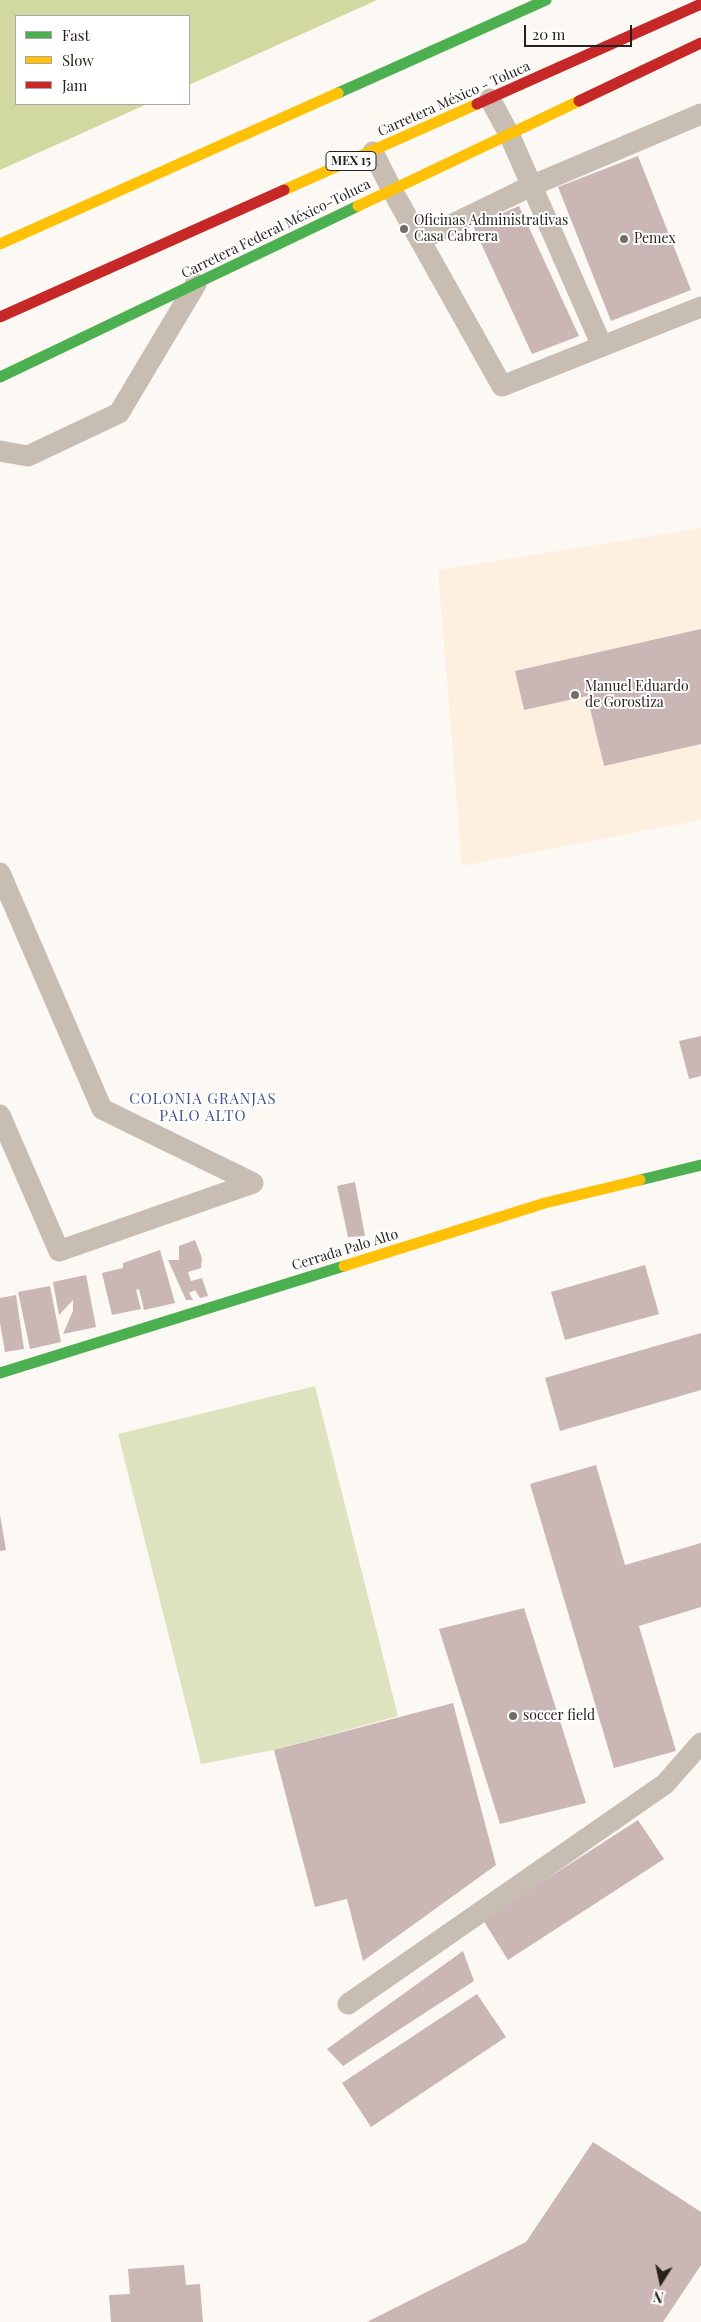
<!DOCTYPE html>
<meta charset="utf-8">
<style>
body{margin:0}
#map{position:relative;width:701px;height:2322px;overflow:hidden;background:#fcf8f4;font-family:"Playfair Display",serif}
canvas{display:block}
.legend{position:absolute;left:15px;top:15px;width:175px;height:90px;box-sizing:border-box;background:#fff;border:1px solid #a9a6a4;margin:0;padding:6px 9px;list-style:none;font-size:15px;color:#27211b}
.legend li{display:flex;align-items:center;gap:10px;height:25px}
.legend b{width:25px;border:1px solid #a9a6a4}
.north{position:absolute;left:636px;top:2257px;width:50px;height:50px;-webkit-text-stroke:4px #fff;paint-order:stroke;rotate:190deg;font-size:14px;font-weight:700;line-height:20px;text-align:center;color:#27211b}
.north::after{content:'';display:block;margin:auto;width:18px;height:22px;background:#27211b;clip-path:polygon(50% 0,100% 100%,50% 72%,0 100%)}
.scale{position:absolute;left:524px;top:25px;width:108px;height:22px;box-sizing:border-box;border:2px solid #27211b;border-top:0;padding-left:6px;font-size:15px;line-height:18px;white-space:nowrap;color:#27211b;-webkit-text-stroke:4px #fff;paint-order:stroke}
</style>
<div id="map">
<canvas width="701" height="2322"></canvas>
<ul class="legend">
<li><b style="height:6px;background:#4caf50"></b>Fast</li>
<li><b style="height:6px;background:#ffc107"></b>Slow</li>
<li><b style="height:6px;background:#c62828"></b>Jam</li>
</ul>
<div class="north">N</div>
<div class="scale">20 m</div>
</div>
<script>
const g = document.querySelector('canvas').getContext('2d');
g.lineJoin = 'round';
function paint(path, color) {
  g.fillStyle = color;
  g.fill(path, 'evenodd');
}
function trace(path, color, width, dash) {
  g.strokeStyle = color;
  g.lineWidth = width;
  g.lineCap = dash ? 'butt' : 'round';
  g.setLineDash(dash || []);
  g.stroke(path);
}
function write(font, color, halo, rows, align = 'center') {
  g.font = font + ' "Playfair Display",serif';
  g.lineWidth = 4;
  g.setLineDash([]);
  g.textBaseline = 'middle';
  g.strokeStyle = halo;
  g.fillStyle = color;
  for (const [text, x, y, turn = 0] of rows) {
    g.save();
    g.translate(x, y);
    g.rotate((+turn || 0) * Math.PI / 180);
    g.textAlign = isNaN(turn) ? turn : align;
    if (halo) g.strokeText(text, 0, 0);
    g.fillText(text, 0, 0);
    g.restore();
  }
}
paint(new Path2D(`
 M701 528V820L462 866 438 570Z`), '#fef0e0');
paint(new Path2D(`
 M315 1386 398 1716 274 1750 201 1764 118 1434Z`), '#dee3bf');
paint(new Path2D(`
 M0 0H377L189 85V16H16V104H147L0 170Z`), '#d1d8a0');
paint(new Path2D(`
 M638 156 691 290 611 321 558 187Z
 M519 206 579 336 532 354 473 226Z
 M701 629V744L604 766 587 696 524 710 515 671Z
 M701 1036V1076L689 1079 679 1041Z
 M355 1182 365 1236 348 1237 337 1186Z
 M195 1240 202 1258 201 1268 188 1272 191 1281 202 1278 208 1296 200 1298 195 1290 189 1293 193 1300H186L168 1260H179V1246Z
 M160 1250 175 1303 144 1310 139 1289 136 1290 141 1309 112 1315 102 1273 123 1268V1263Z
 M645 1265 659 1314 565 1340 551 1292Z
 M86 1275 96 1327 63 1334 73 1311V1300L59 1315 53 1282Z
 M50 1286 61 1342 30 1349 18 1292Z
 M16 1295 24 1349 5 1352 0 1323V1298Z
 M701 1333V1390L560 1431 545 1378Z
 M596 1465 625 1565 701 1543V1607L639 1626 676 1751 614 1768 530 1484Z
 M0 1515 6 1550 0 1551Z
 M524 1608 586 1803 500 1824 439 1629Z
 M453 1703 496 1865 363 1961 347 1899 315 1907 274 1750Z
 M638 1820 664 1859 508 1960 483 1920Z
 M463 1951 474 1981 343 2066 327 2049Z
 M477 1994 506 2037 371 2127 342 2083Z
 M593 2142 701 2212V2265L663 2322H367L526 2242Z
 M184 2265 186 2285 200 2284 203 2322H111L109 2295 130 2294 128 2269Z`), '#cab6b4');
trace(new Path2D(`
 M490 99 509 134 602 346
 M373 152 392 190 502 386 701 307
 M420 240 531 186 701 114
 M0 451 28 456 119 413 196 284
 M0 873 102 1109 253 1183 59 1251 0 1115
 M348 2004 665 1784 701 1743`), '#c8bdb3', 21);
trace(new Path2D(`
 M338 93 546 0
 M0 377 358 206
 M640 1180 701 1165
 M0 1373 344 1266`), '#4caf50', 11);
trace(new Path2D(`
 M284 190 477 104
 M358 206 579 101
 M0 244 338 93
 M344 1266 545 1203 640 1180`), '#ffc107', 11);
trace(new Path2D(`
 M579 101 701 43
 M477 104 701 4
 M0 317 284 190`), '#c62828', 11);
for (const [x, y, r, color] of [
 [404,229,5,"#726c67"],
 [624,239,5,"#726c67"],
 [575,695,5,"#726c67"],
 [513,1716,5,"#726c67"]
]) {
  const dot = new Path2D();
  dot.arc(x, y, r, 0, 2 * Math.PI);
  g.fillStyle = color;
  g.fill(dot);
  trace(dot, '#fff', 2);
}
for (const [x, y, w] of [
 [351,161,50]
]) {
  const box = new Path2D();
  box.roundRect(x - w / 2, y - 9.5, w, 19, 4);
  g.fillStyle = '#fff';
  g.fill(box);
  trace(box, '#27211b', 1);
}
write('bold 12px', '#27211b', null, [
 ["MEX 15",351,161]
]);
write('14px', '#27211b', '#fff', [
 ["Carretera México - Toluca",454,99,-24],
 ["Carretera Federal México-Toluca",276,229,-26],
 ["Cerrada Palo Alto",345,1250,-17]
]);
write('14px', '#27211b', '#fff', [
 ["Oficinas Administrativas",414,221],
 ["Casa Cabrera",414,237],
 ["Pemex",634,239],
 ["Manuel Eduardo",585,687],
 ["de Gorostiza",585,703],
 ["soccer field",523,1716]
], 'left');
g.letterSpacing = '1px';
write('15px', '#3f538e', '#fff', [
 ["COLONIA GRANJAS",203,1099],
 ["PALO ALTO",203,1116]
]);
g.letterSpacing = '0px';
</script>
